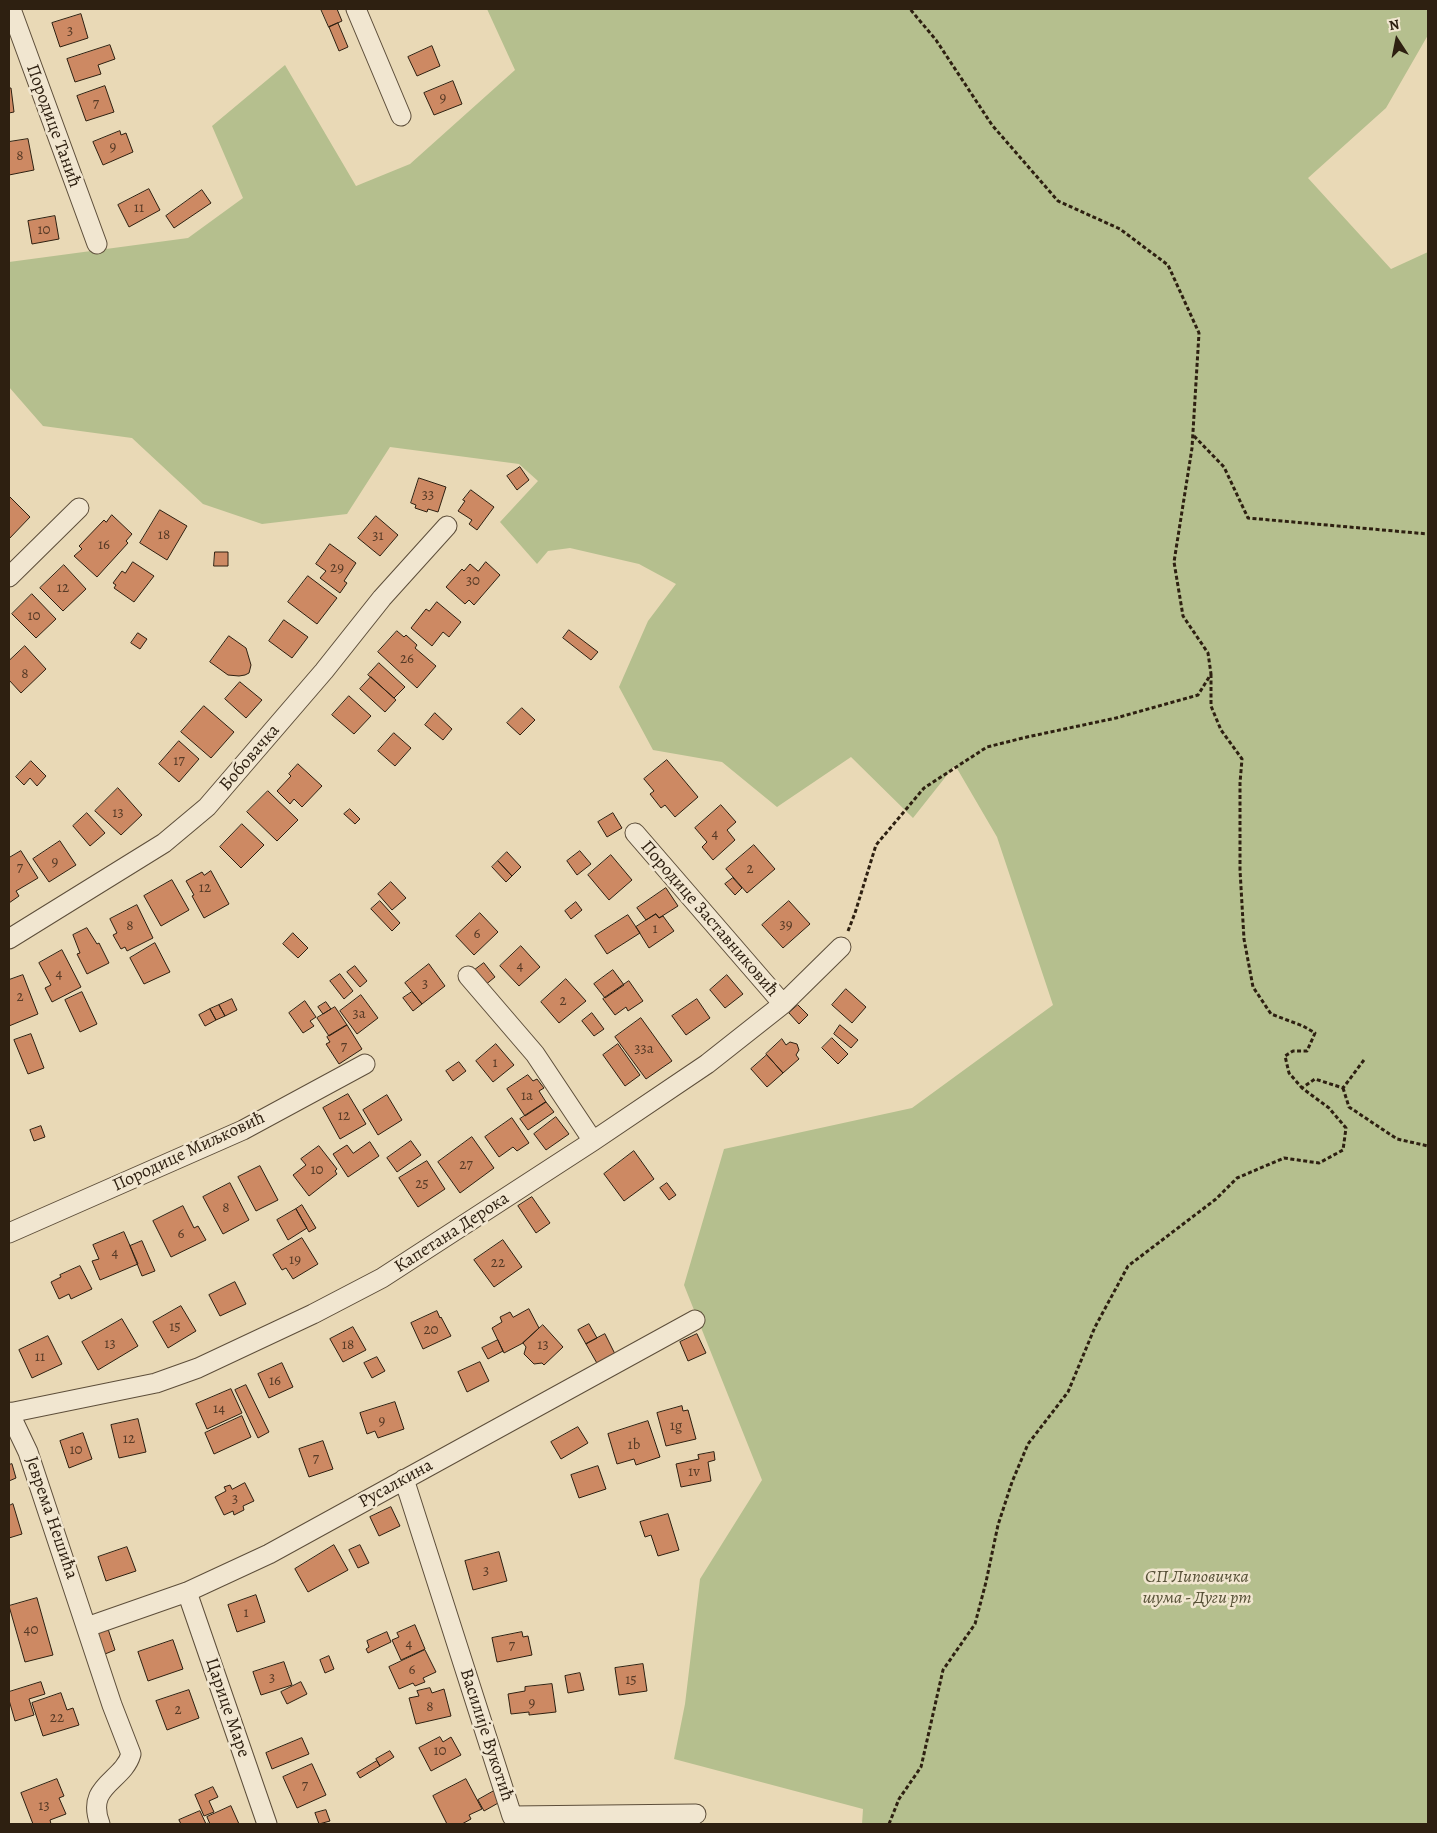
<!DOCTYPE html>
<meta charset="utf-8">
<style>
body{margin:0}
#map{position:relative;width:1437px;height:1833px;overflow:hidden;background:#e9d9b6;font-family:Alegreya,serif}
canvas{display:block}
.frame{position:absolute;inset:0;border:10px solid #2e2011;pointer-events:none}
.north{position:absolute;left:1372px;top:15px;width:50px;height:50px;-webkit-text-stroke:4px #f1e6d0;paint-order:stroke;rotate:349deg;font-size:14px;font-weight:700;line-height:20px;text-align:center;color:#2e2011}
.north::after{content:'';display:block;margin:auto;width:18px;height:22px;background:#2e2011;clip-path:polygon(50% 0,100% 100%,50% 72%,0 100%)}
</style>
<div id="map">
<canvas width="1437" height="1833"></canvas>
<div class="frame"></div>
<div class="north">N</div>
</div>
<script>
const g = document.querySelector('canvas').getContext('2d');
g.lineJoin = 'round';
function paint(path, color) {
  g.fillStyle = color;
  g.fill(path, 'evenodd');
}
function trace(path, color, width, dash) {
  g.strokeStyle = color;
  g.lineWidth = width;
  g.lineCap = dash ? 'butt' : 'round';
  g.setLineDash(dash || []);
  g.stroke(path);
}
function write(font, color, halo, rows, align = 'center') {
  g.font = font + ' Alegreya,serif';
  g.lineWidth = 5;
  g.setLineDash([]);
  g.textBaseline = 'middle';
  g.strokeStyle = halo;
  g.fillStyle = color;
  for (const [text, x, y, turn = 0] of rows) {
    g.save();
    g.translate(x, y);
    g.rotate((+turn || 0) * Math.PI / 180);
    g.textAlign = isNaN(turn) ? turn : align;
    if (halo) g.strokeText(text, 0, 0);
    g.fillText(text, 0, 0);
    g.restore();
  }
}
paint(new Path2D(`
 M487 9H1428V35L1386 108 1308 178 1391 269 1428 252V1824H862L863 1809 674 1759 685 1704 700 1579 762 1480 684 1285 724 1149 912 1108 1053 1005 997 837 955 765 913 818 851 757 777 807 722 762 653 750 619 687 648 621 676 584 639 564 570 548 548 551 537 564 500 522 538 481 519 464 390 447 347 514 262 524 203 504 132 438 43 426 9 387V262L188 238 243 198 212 126 285 65 356 186 410 164 515 70Z`), '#b5bf8e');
const building = new Path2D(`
 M321 9H337L342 21 329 27Z
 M81 14 88 38 60 47 52 23Z
 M338 23 348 47 339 51 329 27Z
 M110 45 115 59 98 65 101 74 75 82 67 59Z
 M432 46 440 66 417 76 408 57Z
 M453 81 462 104 434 115 424 93Z
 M105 86 114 112 86 121 77 96Z
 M9 88H11L14 112 9 113Z
 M120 131 121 135 126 133 133 152 103 165 93 142Z
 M28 139 34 170 9 175V142Z
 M149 189 160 210 129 227 118 205Z
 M202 190 211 203 174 228 166 216Z
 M55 216 59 239 32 244 28 221Z
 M520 467 529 480 517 490 507 476Z
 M419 478 446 487 438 512 428 509 427 512 415 508 416 505 411 503Z
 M471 490 494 507 477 530 469 524 472 520 458 511 465 501 463 500Z
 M9 496 30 517 9 539Z
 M160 510 187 526 167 560 140 543Z
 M112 515 132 534 126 541 128 543 97 577 74 556 82 549 79 546 104 520 106 522Z
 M376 516 398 535 380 556 358 538Z
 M330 544 356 563 344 581 347 583 340 593 320 578 326 571 316 564Z
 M215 552H228V566H214Z
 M133 562 154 576 134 602 114 588 116 585 113 583 122 571 125 573Z
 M486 562 500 575 474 605 469 600 465 604 446 587 462 569 464 571 470 564 478 571Z
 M64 565 86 589 63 611 40 588Z
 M308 576 337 598 317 624 288 602Z
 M32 594 56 619 36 638 12 614Z
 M437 602 461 622 449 637 443 632 432 646 411 628 426 609 429 611Z
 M284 620 308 637 292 658 269 641Z
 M569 630 598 652 591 660 563 638Z
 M397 631 404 637 406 635 417 645 415 648 436 666 417 688 378 652Z
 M138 633 147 639 140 649 131 643Z
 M229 636 246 648 251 665 249 673 245 675 239 676 228 675 210 662Z
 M25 646 46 669 21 693 9 680V661Z
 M379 663 405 687 394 698 368 675Z
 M371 677 396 700 385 712 360 689Z
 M240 682 262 700 246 718 225 699Z
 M349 696 371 716 354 734 332 715Z
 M204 706 234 732 211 758 181 732Z
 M522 708 535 720 520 735 507 723Z
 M435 713 452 729 443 740 425 725Z
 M394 733 411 748 395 766 378 751Z
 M179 741 199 759 179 782 159 764Z
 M667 760 698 797 675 817 665 805 661 808 650 794 654 791 644 779Z
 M31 761 46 776 37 786 30 778 24 785 16 777Z
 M298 764 322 786 302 807 294 799 290 804 277 791 291 776 289 774Z
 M118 788 142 815 121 835 95 811Z
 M268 791 298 820 277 841 247 812Z
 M721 805 736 822 727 830 735 840 713 860 702 847 707 842 695 828Z
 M350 809 360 819 355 824 344 814Z
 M87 813 105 833 90 846 73 826Z
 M613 813 622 828 607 837 598 822Z
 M242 824 264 845 241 868 220 847Z
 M60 841 76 865 49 882 33 859Z
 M754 845 775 869 747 893 726 869Z
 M21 851 38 878 16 891 19 896 9 903V858Z
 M580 851 591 864 577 875 567 861Z
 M507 852 521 867 512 876 498 861Z
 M611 855 632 880 609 900 588 875Z
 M498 861 512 876 506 882 492 867Z
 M211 871 229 904 204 918 192 896 194 895 186 881 202 872 204 875Z
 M733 878 742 888 735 895 725 884Z
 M172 880 189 910 161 926 144 896Z
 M391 882 406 898 392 910 378 894Z
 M666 888 678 906 659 918 656 914 646 920 637 908Z
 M380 901 400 923 392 931 371 909Z
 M789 901 810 924 783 948 762 925Z
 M576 902 582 910 571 919 565 911Z
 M137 905 153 938 127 951 125 947 121 949 113 935 117 933 110 919Z
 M480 913 498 932 474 955 456 936Z
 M656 914 659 918 663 916 674 931 649 948 636 927Z
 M628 915 640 933 607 954 595 936Z
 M87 928 97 944 99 943 109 963 87 974 77 954 80 953 73 935Z
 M293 933 308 948 298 958 283 944Z
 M155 943 170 972 144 984 130 958Z
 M521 946 540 967 519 986 500 966Z
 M62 950 81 987 52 1002 45 988 51 985 39 963Z
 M484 963 495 977 484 986 472 972Z
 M429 964 445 986 422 1004 405 983Z
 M355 966 367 981 360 987 347 972Z
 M613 970 624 985 605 998 594 984Z
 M340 974 353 991 344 999 330 981Z
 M23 975 38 1014 9 1026V980Z
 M727 975 743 994 725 1008 710 990Z
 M566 979 586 1001 559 1023 541 1002Z
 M629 981 643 1001 628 1011 626 1007 615 1015 603 999Z
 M846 989 866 1007 852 1023 832 1005Z
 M82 992 97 1024 80 1032 65 1000Z
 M412 992 422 1004 413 1011 403 998Z
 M361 995 378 1018 357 1034 340 1011Z
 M232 999 237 1010 225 1016 219 1005Z
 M697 999 710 1018 686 1035 672 1016Z
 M305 1001 316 1017 310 1021 314 1026 303 1033 289 1013Z
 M326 1002 331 1009 323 1014 318 1007Z
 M219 1005 225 1016 216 1020 210 1009Z
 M798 1005 808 1015 799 1024 789 1013Z
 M335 1007 347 1025 329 1036 317 1018Z
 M210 1009 216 1020 205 1026 199 1015Z
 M592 1013 604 1029 594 1036 582 1021Z
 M641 1018 672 1061 646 1079 615 1037Z
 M347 1025 362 1049 339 1064 326 1044 330 1042 327 1037Z
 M840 1025 858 1040 851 1048 834 1034Z
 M31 1034 44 1068 28 1074 14 1040Z
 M832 1038 848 1054 838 1064 822 1048Z
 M782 1039 786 1045 790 1042 797 1044 799 1050 796 1055 799 1059 783 1073 766 1054Z
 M496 1044 514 1065 493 1082 476 1061Z
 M618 1044 640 1075 625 1086 603 1055Z
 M767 1055 783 1073 767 1087 751 1069Z
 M459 1062 466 1071 453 1081 446 1071Z
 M528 1075 533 1081 537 1079 544 1088 539 1091 546 1102 525 1116 507 1089Z
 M348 1094 366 1124 340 1139 323 1108Z
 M387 1095 402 1120 378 1135 363 1110Z
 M546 1102 554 1112 528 1130 520 1119Z
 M556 1117 569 1134 546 1150 534 1134Z
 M512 1118 529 1143 517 1151 513 1147 499 1157 485 1137Z
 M41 1126 45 1137 34 1141 30 1130Z
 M472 1137 494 1168 460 1193 438 1162Z
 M411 1141 421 1155 397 1172 387 1158Z
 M370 1142 379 1156 348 1177 333 1154 347 1145 353 1153Z
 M319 1146 337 1169 335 1171 337 1174 309 1196 293 1175 306 1165 301 1159Z
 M634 1151 654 1179 624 1201 604 1174Z
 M427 1161 445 1189 418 1207 399 1178Z
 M260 1166 278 1200 256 1211 238 1177Z
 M230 1183 249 1220 223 1234 203 1197Z
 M667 1183 676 1195 669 1200 660 1188Z
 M532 1197 550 1223 536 1233 518 1206Z
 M302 1205 316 1228 309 1232 296 1209Z
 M183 1206 194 1228 198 1226 206 1240 171 1257 153 1221Z
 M296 1209 307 1228 288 1240 277 1220Z
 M124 1232 138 1264 100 1280 92 1261 99 1259 93 1245Z
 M302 1238 318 1264 293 1279 286 1268 282 1270 273 1255Z
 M503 1240 522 1267 494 1287 474 1260Z
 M142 1241 155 1271 142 1276 130 1246Z
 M80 1266 92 1289 71 1299 69 1294 59 1299 51 1282 61 1277 60 1275Z
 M235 1282 246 1304 220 1316 209 1295Z
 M181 1306 196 1331 168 1348 153 1322Z
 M529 1309 539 1328 523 1343 504 1353 492 1328 502 1322 500 1317 510 1312 513 1317Z
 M437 1311 440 1318 441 1317 451 1336 423 1349 411 1323Z
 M122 1319 138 1346 98 1370 82 1342Z
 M589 1324 597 1338 586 1344 578 1330Z
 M543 1325 563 1347 544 1365 542 1363 534 1364 524 1354 526 1347 523 1343Z
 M353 1327 366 1350 343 1362 330 1339Z
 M605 1334 616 1356 598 1365 586 1344Z
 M697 1334 706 1353 688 1361 680 1342Z
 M48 1336 62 1364 32 1378 19 1350Z
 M498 1340 503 1351 488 1359 482 1348Z
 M377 1357 385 1371 372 1378 364 1363Z
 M480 1362 489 1381 467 1392 458 1372Z
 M282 1363 293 1387 269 1398 258 1374Z
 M246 1385 269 1432 258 1438 235 1390Z
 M231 1389 242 1413 207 1429 196 1404Z
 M395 1402 404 1429 378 1438 375 1431 367 1434 360 1413Z
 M682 1406 683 1411 688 1410 696 1439 666 1446 657 1413Z
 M242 1416 251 1437 214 1454 205 1433Z
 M138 1419 146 1452 119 1458 111 1425Z
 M648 1421 660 1457 636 1465 634 1459 617 1464 608 1434Z
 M578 1427 588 1443 561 1459 551 1442Z
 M83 1433 92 1459 69 1468 60 1441Z
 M323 1441 333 1469 309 1477 299 1449Z
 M714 1452 715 1460 708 1462 711 1481 681 1487 676 1464 699 1459 698 1455Z
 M12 1464 16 1478 9 1481V1465Z
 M598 1466 606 1489 579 1498 571 1475Z
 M245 1483 254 1501 243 1506 244 1510 234 1515 233 1511 224 1515 215 1497 226 1491 224 1487 230 1485 232 1489Z
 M13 1504 22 1534 9 1538V1506Z
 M391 1507 400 1526 379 1536 370 1517Z
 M668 1514 679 1550 658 1556 651 1535 645 1537 640 1522Z
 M334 1545 348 1570 308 1592 295 1569Z
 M360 1545 369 1563 358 1568 349 1550Z
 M127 1547 136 1571 106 1581 98 1557Z
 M499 1552 507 1581 473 1590 465 1561Z
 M256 1595 265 1622 237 1632 228 1605Z
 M37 1598 53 1655 25 1662 9 1606Z
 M415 1625 425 1649 401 1660 392 1640 399 1637 397 1633Z
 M108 1629 115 1650 100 1656 92 1635Z
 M387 1632 391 1642 368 1653 366 1649 369 1647 367 1641Z
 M522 1632 523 1637 528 1636 532 1655 497 1662 492 1638Z
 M173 1640 183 1669 148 1681 138 1652Z
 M425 1650 436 1672 423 1678 425 1682 415 1686 413 1683 399 1689 389 1667Z
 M329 1656 334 1669 325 1673 320 1660Z
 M284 1662 292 1685 261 1695 253 1672Z
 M643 1664 647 1691 619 1695 615 1668Z
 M580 1673 584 1690 568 1693 565 1676Z
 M41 1682 45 1694 29 1699 34 1715 15 1721 9 1700V1692Z
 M301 1682 307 1694 287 1704 281 1692Z
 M552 1684 556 1712 529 1715V1712L511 1714 508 1694 525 1691V1687Z
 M430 1688 432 1693 444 1689 451 1716 416 1724 409 1698 419 1696 417 1691Z
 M189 1690 199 1718 167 1730 156 1701Z
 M61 1693 67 1710 73 1708 79 1725 43 1736 32 1703Z
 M440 1737 443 1742 451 1737 461 1755 431 1771 419 1748Z
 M302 1738 309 1754 272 1769 266 1753Z
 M390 1751 394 1757 380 1766 376 1759Z
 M377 1761 380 1766 360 1778 357 1773Z
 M312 1764 326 1795 297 1808 283 1777Z
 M57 1779 64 1796 59 1798 66 1814 50 1820 51 1824H33L21 1793Z
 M466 1779 482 1809 469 1815 471 1819 462 1824H447L433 1796Z
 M213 1787 218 1797 209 1801 214 1812 204 1816 195 1795Z
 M494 1791 500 1802 484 1811 478 1800Z
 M231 1806 239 1824H210L207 1817Z
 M326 1810 330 1821 319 1824 315 1813Z
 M200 1811 206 1824 208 1823 209 1824H181L179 1820Z`);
paint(building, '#cd8963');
trace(building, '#2e2011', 1);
const minor = new Path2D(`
 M11 9 97 244
 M356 9 401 116
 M9 577 79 508
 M635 833 783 1004
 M9 939 164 843 207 807 324 671 382 598 447 526
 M468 976 535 1054 593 1141
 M9 1233 243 1130 365 1064
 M9 1412 28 1452 112 1705 131 1754C123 1782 85 1785 100 1824
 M9 1413 156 1383 198 1368 313 1314 382 1278 593 1141 707 1064 783 1004 841 947
 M404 1479 512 1816 696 1814
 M187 1592 267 1824
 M87 1627 187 1592 269 1554 695 1320`);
trace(minor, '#5d4e3a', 21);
trace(new Path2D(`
 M1194 436 1224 467 1248 518 1428 534
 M1211 674V706L1221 730 1242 759 1240 783V870L1244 939 1253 987 1271 1014 1303 1026 1315 1033 1307 1051H1293L1285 1056 1289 1073 1302 1088
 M848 931 855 913 876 845 924 788 987 747 1027 737 1116 718 1198 695 1211 674 1208 653 1183 616 1174 562 1192 448 1199 333 1168 265 1120 229 1058 201 992 125 936 40 910 9
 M1343 1088 1349 1107 1397 1139 1428 1146
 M889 1824 899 1799 921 1767 943 1670 975 1624 986 1582 998 1525 1012 1482 1028 1444 1068 1392 1095 1327 1128 1266 1216 1199 1237 1178 1284 1158 1319 1163 1343 1150 1346 1128 1329 1108 1302 1088 1315 1079 1343 1088 1364 1060`), '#2e2011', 3, [4, 2.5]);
trace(minor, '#f1e6d0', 19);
write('15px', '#563a26', null, [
 ["3",70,31],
 ["9",443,98],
 ["7",96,104],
 ["9",113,147],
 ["8",20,156],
 ["11",139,208],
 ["10",44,230],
 ["33",428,495],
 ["18",164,535],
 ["31",378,536],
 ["16",104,545],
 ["29",337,568],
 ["30",473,581],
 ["12",63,588],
 ["10",34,616],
 ["26",407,659],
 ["8",25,674],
 ["17",179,761],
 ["13",118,813],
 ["4",715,834],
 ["9",55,862],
 ["7",20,868],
 ["2",750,869],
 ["12",205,888],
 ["39",786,925],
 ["8",130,926],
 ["1",655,929],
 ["6",477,934],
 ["4",520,966],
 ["4",59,974],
 ["3",425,984],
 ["2",20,997],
 ["2",563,1001],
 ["3a",359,1014],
 ["7",344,1047],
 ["33a",644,1049],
 ["1",495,1063],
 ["1a",527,1096],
 ["12",344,1116],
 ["27",466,1165],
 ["10",317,1170],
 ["25",422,1184],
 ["8",226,1208],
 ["6",181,1234],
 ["4",115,1253],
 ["19",295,1260],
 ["22",498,1263],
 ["15",175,1327],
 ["20",431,1330],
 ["13",110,1344],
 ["18",348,1345],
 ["13",543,1345],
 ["11",40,1357],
 ["16",275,1381],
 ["14",219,1409],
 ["9",382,1421],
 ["1g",676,1426],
 ["12",129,1439],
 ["1b",634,1445],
 ["10",76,1450],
 ["7",316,1459],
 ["1v",694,1472],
 ["3",235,1499],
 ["3",486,1571],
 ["1",246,1613],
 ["40",31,1630],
 ["4",409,1644],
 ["7",512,1646],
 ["6",412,1670],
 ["3",272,1678],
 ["15",631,1680],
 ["9",532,1703],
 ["8",430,1707],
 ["2",178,1710],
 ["22",57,1718],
 ["10",440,1751],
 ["7",305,1786],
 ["13",44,1806]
]);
write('18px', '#2e2011', '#f1e6d0', [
 ["Породице Танић",53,126,70],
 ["Бобовачка",250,758,-49],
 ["Породице Заставниковић",709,919,49],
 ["Породице Миљковић",189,1152,-25],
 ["Капетана Дерока",452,1233,-33],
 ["Русалкина",396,1484,-29],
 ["Јеврема Нешића",51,1518,71],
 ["Царице Маре",227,1708,71],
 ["Василије Вукотић",486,1735,72]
]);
write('italic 18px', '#565036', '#f1e6d0', [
 ["СП Липовичка",1197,1578],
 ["шума - Дуги рт",1197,1599]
]);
</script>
